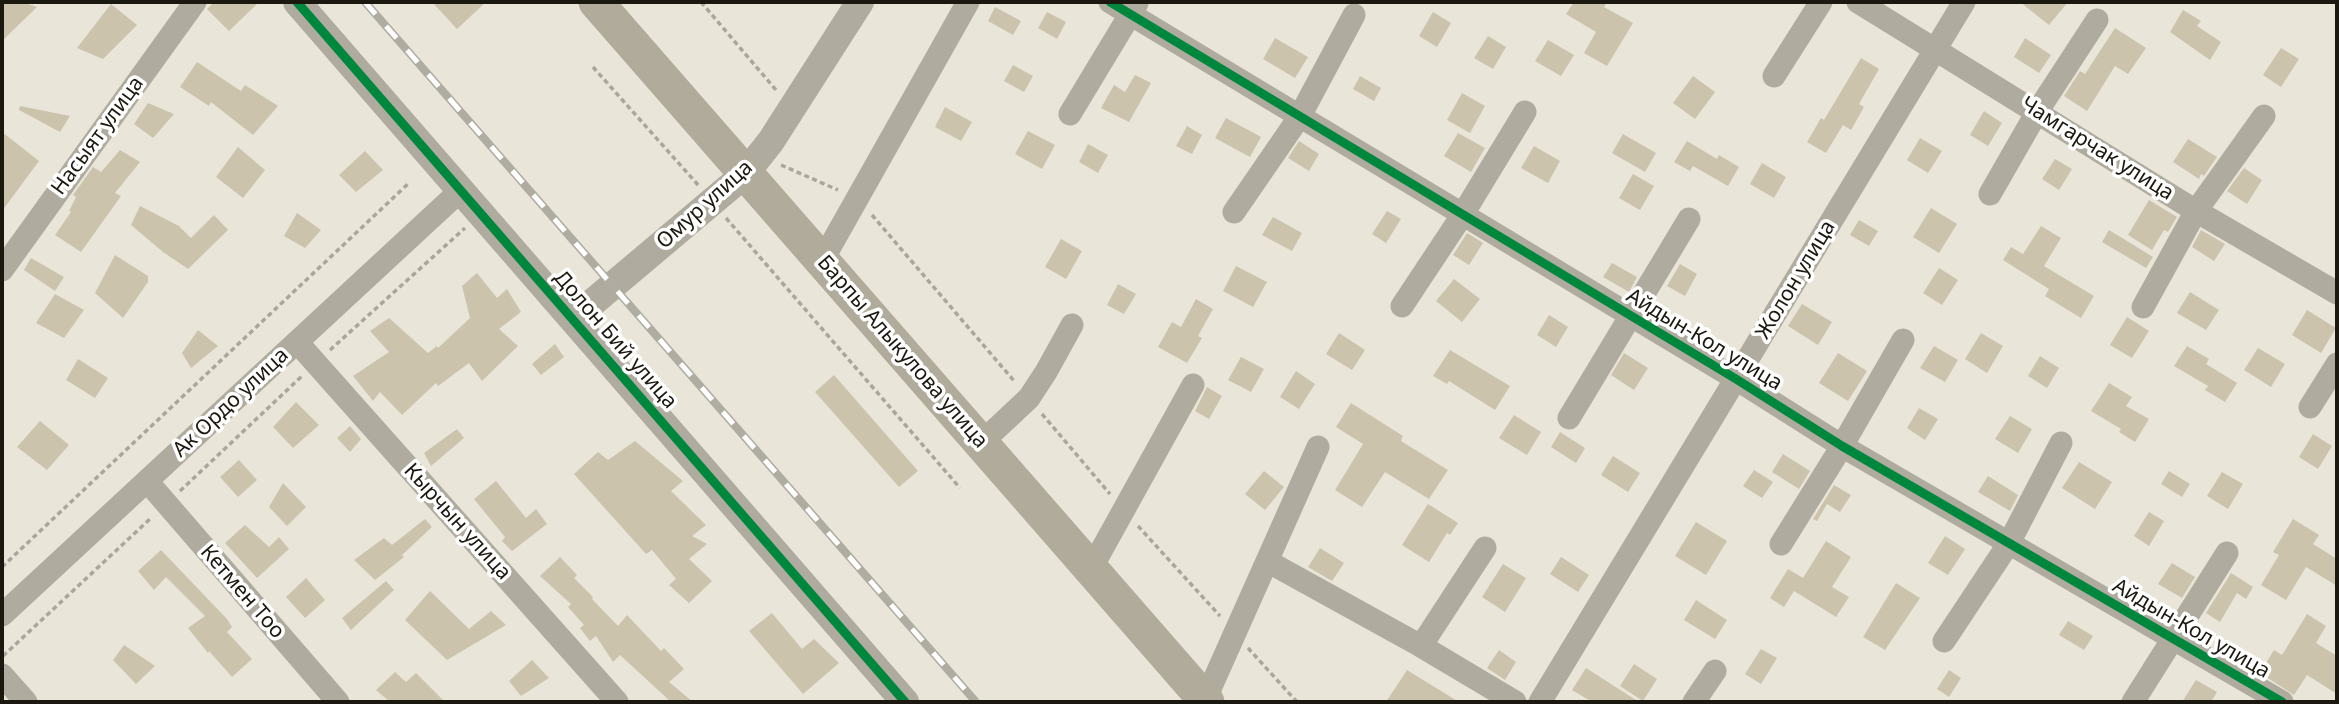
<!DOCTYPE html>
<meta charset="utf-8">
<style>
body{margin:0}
#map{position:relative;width:2339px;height:704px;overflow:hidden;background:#eae5d9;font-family:"Noto Sans",sans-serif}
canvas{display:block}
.frame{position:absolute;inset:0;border:4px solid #1b1810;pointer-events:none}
</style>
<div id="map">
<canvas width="2339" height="704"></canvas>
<div class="frame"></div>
</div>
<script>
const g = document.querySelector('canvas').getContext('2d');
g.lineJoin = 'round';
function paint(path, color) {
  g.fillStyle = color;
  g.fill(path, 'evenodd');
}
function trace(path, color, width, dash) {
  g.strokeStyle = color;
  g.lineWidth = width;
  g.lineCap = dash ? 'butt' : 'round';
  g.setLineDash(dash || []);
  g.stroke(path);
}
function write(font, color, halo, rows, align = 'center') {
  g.font = font + ' "Noto Sans",sans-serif';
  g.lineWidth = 7;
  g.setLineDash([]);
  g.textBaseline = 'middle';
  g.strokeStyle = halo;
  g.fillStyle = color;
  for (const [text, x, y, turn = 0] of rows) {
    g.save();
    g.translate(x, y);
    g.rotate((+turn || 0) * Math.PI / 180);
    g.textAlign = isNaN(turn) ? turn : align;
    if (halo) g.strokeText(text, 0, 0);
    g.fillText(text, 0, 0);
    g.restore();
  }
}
paint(new Path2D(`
 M2 2H22L37 7 2 41Z
 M214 2H259L229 31 207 9Z
 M432 2H486L457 29Z
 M1574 2H1607L1604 7 1633 23 1607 66 1584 53 1596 32 1566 14Z
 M2020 2H2068L2049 25Z
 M111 4 137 25 103 59 77 48Z
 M995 7 1021 21 1013 35 988 21Z
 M2183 10 2201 21 2197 26 2221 42 2210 60 2170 32Z
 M1047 12 1066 22 1057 39 1038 28Z
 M1433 12 1451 23 1437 47 1419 36Z
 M2115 28 2146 48 2128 74 2115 66 2087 111 2064 96 2080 71 2085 74Z
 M1488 36 1506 47 1493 69 1474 58Z
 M1275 38 1308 57 1295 78 1263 59Z
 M2025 38 2051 55 2039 73 2014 57Z
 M1548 40 1574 55 1561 76 1535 61Z
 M2281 48 2299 59 2281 87 2263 75Z
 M1861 58 1879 69 1859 104 1864 107 1851 130 1843 125 1826 153 1807 142 1821 118 1824 120Z
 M197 62 241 91 245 85 278 106 253 135 211 102 209 106 180 87Z
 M1013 65 1033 76 1024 92 1004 81Z
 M1135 75 1151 83 1129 122 1101 108 1114 85 1125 92Z
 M1360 76 1381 88 1374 101 1353 89Z
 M1693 76 1715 92 1695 119 1673 103Z
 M1462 93 1485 106 1470 133 1447 120Z
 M148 103 174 114 153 138 134 124Z
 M20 106 70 116 60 132 19 110Z
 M945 107 972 122 961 141 935 127Z
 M1984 111 2002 123 1988 146 1970 135Z
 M1226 118 1261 137 1250 157 1215 138Z
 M1187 126 1202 135 1192 154 1176 146Z
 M1028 131 1055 145 1042 169 1015 154Z
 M2 132 39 161 2 211Z
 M1458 133 1485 148 1471 172 1444 156Z
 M1623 134 1656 153 1645 172 1612 153Z
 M1920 138 1942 151 1928 173 1907 160Z
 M2188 139 2217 157 2204 176 2201 174 2199 179 2173 162Z
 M1299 141 1319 154 1309 171 1288 158Z
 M1687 141 1717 159 1719 155 1739 167 1728 186 1693 166 1690 171 1674 162Z
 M1088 144 1108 155 1098 173 1079 162Z
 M1534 146 1560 161 1548 183 1521 168Z
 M238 147 265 170 243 198 216 177Z
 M120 150 140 162 115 193 121 196 81 252 55 235 71 212 69 211 76 197 73 195 93 167 101 172Z
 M365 151 383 170 356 192 339 175Z
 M2055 159 2072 169 2059 190 2042 179Z
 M1762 163 1786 177 1774 198 1750 184Z
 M2244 168 2262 180 2247 204 2227 191Z
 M1633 174 1654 186 1640 210 1619 198Z
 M2149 200 2177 217 2168 232 2164 230 2152 250 2128 235Z
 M140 206 179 226 191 238 214 215 228 230 188 269 163 252 131 225Z
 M1931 208 1957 224 1939 253 1913 237Z
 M1387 211 1401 219 1386 243 1372 234Z
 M297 213 321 230 305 248 284 236Z
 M1273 217 1302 233 1292 251 1262 235Z
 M1859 220 1878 231 1869 246 1850 235Z
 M2041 226 2061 238 2044 266 2094 296 2081 318 2045 296 2049 289 2003 260 2011 247 2023 254Z
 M2109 230 2153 257 2146 268 2102 242Z
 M2201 230 2225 244 2214 261 2192 247Z
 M1467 233 1483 243 1469 265 1453 255Z
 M1061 239 1082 251 1066 279 1045 267Z
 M115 255 148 276V282L123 318 95 293Z
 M31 258 64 277 55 291 24 270Z
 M1612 263 1637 277 1629 292 1603 277Z
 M1680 264 1697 274 1685 296 1667 286Z
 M1236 266 1267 282 1253 307 1223 291Z
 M1939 268 1958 280 1942 305 1923 293Z
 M477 273 497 298 507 289 521 312 499 329 518 346 482 381 469 363 438 386 436 383 402 415 380 392 373 401 353 376 389 352 370 331 389 318 428 353 437 346 438 348 470 318 462 286Z
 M1454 279 1480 299 1462 322 1436 301Z
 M1118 284 1136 294 1124 314 1107 305Z
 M2190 292 2219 310 2206 330 2177 313Z
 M55 294 84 310 64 338 36 323Z
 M1196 299 1213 309 1198 336 1202 338 1187 363 1158 347 1172 322 1181 327Z
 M1802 304 1832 322 1818 345 1788 326Z
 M2307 310 2336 328 2321 353 2292 335Z
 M1549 315 1568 327 1556 347 1537 335Z
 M2127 317 2149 331 2132 358 2110 345Z
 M198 330 218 346 191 368 182 353Z
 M1339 333 1365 350 1352 370 1326 354Z
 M1981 333 2003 346 1987 373 1965 359Z
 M555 344 564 357 541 375 532 364Z
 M1934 346 1958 360 1945 382 1920 368Z
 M2187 346 2209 359 2206 364 2237 383 2225 402 2205 390 2208 386 2174 366Z
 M2258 348 2285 364 2271 387 2244 370Z
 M1450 350 1510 386 1495 410 1449 381 1447 384 1433 376Z
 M1624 353 1648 368 1634 390 1611 375Z
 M1838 353 1867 371 1848 401 1819 383Z
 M2040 356 2059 368 2047 388 2028 376Z
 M1241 357 1264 369 1251 392 1228 380Z
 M78 359 108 378 95 398 66 380Z
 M1296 371 1315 384 1299 409 1280 397Z
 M834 375 918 471 899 487 815 392Z
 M2109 383 2132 397 2126 406 2149 419 2135 442 2119 432 2121 429 2091 411Z
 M1207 387 1222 396 1209 419 1195 411Z
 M296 402 319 425 293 448 273 427Z
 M1351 403 1403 436 1401 441 1448 470 1429 499 1385 472 1362 507 1335 490 1363 444 1336 427Z
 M1919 408 1938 419 1925 440 1907 428Z
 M1514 415 1541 432 1527 455 1499 438Z
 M2010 416 2032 429 2018 453 1995 439Z
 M40 421 69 445 47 470 17 447Z
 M350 426 361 439 350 452 337 438Z
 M457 429 464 438 431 466 424 453Z
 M1560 432 1585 448 1576 463 1551 447Z
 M2313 434 2332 446 2318 469 2299 457Z
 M635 441 683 481 671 491 706 525 692 536 707 544 689 559 712 581 689 603 669 585 676 579 652 550 646 554 574 474 598 452 608 460Z
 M1783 454 1810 471 1799 489 1772 472Z
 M1613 456 1640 473 1628 492 1601 475Z
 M239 460 257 480 238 497 220 477Z
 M2079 462 2112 482 2095 509 2062 488Z
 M1754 470 1773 482 1762 498 1743 486Z
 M1264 471 1284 487 1265 510 1245 494Z
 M2169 471 2190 484 2182 497 2161 484Z
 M2222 472 2243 484 2228 509 2207 496Z
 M1988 476 2018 495 2010 511 1978 492Z
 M496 481 526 518 536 509 547 524 512 551 502 541 505 537 474 499Z
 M283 483 306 507 287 526 269 507Z
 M1834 485 1851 495 1840 512 1827 504 1817 521 1813 519Z
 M1428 504 1458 523 1450 535 1447 533 1429 562 1402 545Z
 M2149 512 2164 521 2149 546 2134 536Z
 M425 519 432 527 402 555 404 557 375 580 354 560 384 538 392 545Z
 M2293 519 2319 535 2313 544 2337 559V586L2306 567 2286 600 2261 585 2279 555 2273 552Z
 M1696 522 1727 541 1706 575 1675 556Z
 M245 525 269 547 279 537 289 549 257 578 225 543Z
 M1945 536 1965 549 1948 575 1928 563Z
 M1826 541 1851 557 1832 587 1849 597 1836 617 1794 591 1784 607 1770 598 1788 569 1803 578Z
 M1320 548 1344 563 1332 581 1308 567Z
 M161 550 227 619 232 627 227 632 252 659 232 677 209 651 208 653 188 628 205 616 166 577 154 590 138 571Z
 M560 557 577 575 574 578 593 597 592 599 618 626 627 615 661 651 664 648 684 669 669 682 693 702H671L620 655 613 662 596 636 590 641 580 628 584 625 568 607 571 604 540 576Z
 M1561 557 1589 575 1578 592 1550 574Z
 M2172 563 2195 577 2182 598 2158 584Z
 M1503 564 1526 578 1505 612 1482 597Z
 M2231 573 2253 587 2246 599 2237 593 2220 622 2206 613Z
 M306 578 325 600 305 618 286 597Z
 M386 581 394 590 351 630 342 618Z
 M1896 583 1920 598 1885 650 1863 637Z
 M430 591 469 629 491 611 506 625 447 660 405 620Z
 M1696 600 1727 620 1715 639 1684 620Z
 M772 613 802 649 814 639 839 663 803 694 749 631Z
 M2307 614 2326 626 2316 643 2337 656V694L2307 675 2294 695 2260 673 2274 650 2282 655Z
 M2068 621 2093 636 2084 650 2059 635Z
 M124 645 155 666 136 684 113 660Z
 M1761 649 1777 658 1761 684 1745 674Z
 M1499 650 1516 662 1505 680 1487 668Z
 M532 660 549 678 521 696 509 681Z
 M1634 664 1657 679 1643 701 1620 686Z
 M1586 668 1639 702H1592L1572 690Z
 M1407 670 1459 702H1386Z
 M1949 670 1961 678 1949 697 1937 689Z
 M395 672 406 682 416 673 445 702H390L376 690Z
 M2196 680 2217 692 2211 702H2182Z`), '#ccc3ad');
trace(new Path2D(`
 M701 2 776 90
 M593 67 699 186
 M781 165 838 190
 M872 215 1015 382
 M726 218 960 488
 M330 350 465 228
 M1042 414 1110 494
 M180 491 302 376
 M1138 526 1220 616
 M2 567 410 182
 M1248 648 1297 702
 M3 656 151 518`), '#aaa69c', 3.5, [5, 3.5]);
trace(new Path2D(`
 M1110 2 1736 379 1842 446 2282 702
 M1858 2 2196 211 2337 293
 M1774 76 1821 2
 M1070 114 1137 3
 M1990 194 2037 112 2097 20
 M1234 212 1300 116 1354 15
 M822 261 968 2
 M2 270 195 2
 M1402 306 1463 214 1525 112
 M2143 307 2196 211 2264 116
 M297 342 617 702
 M2310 407 2337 364
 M1569 418 1689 219
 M981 443 1029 398 1046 372 1072 325
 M147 481 338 702
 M1781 544 1842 446 1903 340
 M1485 548 1421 646 1515 702
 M1267 561 1421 646
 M1091 569 1193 385
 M2 615 461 190
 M1944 641 2009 543 2061 443
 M2 675 26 702
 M1205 700 1318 447
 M1540 702 1964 2
 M1694 702 1715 671
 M2133 702 2227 553`), '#afab9e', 23);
trace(new Path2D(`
 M297 2 905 702
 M573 319 745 174 771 141 860 2`), '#afab9e', 28);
trace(new Path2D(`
 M596 2 1207 702`), '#b1ab9c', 35);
const rail = new Path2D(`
 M365 2 976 702`);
trace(rail, '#afaca2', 8);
trace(rail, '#fff', 5, [16]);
trace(new Path2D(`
 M297 2 905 702
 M1110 2 1736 379 1842 446 2282 702`), '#00873e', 9);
write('21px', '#1b1810', '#fff', [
 ["Насыят улица",98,136,-54],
 ["Чамгарчак улица",2097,149,32],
 ["Омур улица",705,205,-42],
 ["Жолон улица",1796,280,-59],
 ["Долон Бий улица",615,340,49],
 ["Айдын-Кол улица",1704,340,31],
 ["Барпы Алыкулова улица",902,352,49],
 ["Ак Ордо улица",231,403,-43],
 ["Кырчын улица",457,522,48],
 ["Кетмен Тоо",242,592,49],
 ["Айдын-Кол улица",2191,629,30]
]);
</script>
